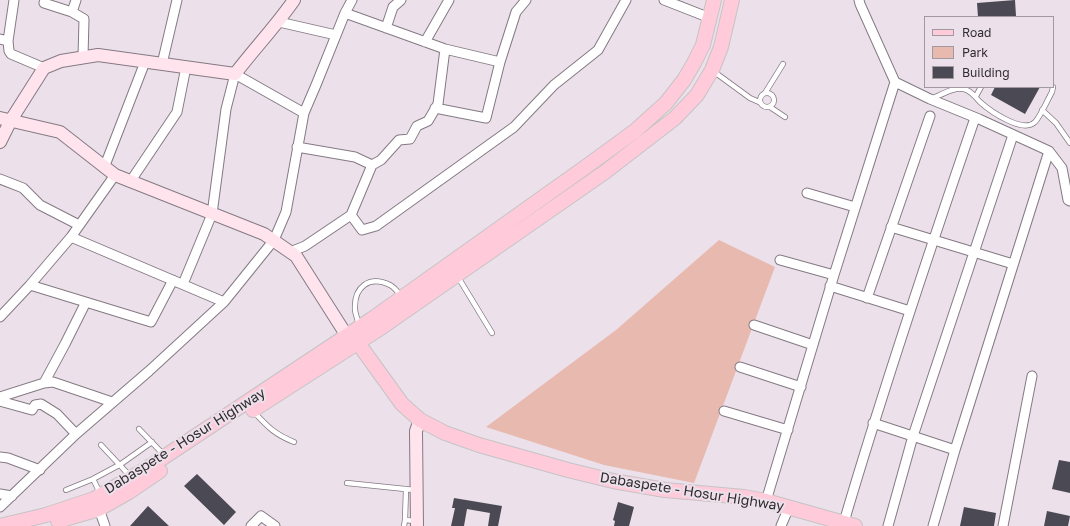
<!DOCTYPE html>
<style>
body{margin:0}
#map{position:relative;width:1070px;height:526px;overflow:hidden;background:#ece1eb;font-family:"Golos Text",sans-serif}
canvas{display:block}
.legend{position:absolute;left:924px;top:16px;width:130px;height:72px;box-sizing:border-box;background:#ece1eb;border:1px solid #a199a0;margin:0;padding:5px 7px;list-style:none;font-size:12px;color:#302c30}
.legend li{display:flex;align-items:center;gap:8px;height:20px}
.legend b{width:20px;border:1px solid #a199a0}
</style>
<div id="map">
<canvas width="1070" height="526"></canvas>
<ul class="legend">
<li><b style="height:5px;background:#ffcada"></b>Road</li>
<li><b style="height:11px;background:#e8b9af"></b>Park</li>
<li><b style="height:11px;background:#4b4954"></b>Building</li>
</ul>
</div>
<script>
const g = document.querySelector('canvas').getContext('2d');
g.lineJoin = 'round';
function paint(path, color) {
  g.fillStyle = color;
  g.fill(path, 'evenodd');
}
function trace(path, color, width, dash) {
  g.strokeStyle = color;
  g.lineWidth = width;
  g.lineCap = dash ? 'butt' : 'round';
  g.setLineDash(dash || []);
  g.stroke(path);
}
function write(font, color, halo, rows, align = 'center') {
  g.font = font + ' "Golos Text",sans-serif';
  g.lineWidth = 4;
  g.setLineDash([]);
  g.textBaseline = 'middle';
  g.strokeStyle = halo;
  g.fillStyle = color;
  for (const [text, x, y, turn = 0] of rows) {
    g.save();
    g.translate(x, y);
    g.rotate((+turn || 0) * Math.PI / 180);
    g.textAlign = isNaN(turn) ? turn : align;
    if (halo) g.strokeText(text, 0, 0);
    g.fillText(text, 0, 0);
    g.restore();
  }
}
paint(new Path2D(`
 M719 240 775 267 694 483 604 465 486 427 616 330Z`), '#e8b9af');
paint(new Path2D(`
 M1015 0 1016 16 978 17 977 3Z
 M995 87H1040L1025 114 991 95Z
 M1059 460 1070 462V493L1052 489Z
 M197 474 236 512 224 525 184 486Z
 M454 498 502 506 498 526H488L490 513 467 509 464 526H451L455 508H452Z
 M618 502 634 507 629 526H614L615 521 613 520Z
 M148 506 169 526H130Z
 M964 507 996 513 994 526H960Z
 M1047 511 1070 516 1068 526H1044Z`), '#4b4954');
const lane = new Path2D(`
 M713 71 750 98 759 102
 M760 100a7 7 0 1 1 14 0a7 7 0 1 1-14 0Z
 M765 93 783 64
 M976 96 981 87
 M931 99C941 95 953 87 964 89 972 91 975 97 980 102 990 111 1023 134 1035 122 1040 117 1048 99 1052 92L1053 87
 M770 107 785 117
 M1042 110 1056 123 1070 143
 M458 277 492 333
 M359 325C358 320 355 314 355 309 354 287 369 275 390 285 394 287 398 292 401 296
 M253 411C268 427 274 434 294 442
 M139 429 164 455
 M101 445 130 476
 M93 479 100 493
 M347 483 415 490
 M66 490 93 479 121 464 152 442
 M405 520 406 489
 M404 526 405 520 416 521`);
const street = new Path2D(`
 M45 0 44 3 72 12 84 19 83 57
 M664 0 710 18
 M859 0 860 4 895 82 930 99 979 119 1049 151 1062 168 1068 200 1070 201
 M72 12 76 0
 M345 13 352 0
 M279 22 336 35
 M386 28 393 7 401 0
 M0 39 8 41 9 51 11 54 44 68
 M8 41 14 0
 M425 42 449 0
 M162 64 177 0
 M435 108 486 118 500 62 516 12 526 0
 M304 113 316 85 345 13 445 49 500 62
 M372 165 381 160 399 140 410 139 417 126 428 121 438 104 445 49
 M104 168 145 62
 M0 179 23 188 40 205 79 225
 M130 182 177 112 186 67
 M807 193 855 207
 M351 215 362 230 376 226 514 127 554 85 598 50 626 0
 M891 227 1013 264
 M71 237 224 302
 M290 252 305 246 351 215 372 165 355 157 297 147
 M780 260 834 275
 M30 285 151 322 173 280
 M830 286 910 311
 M867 298 930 116
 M0 317 30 285 71 237 115 175
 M754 325 813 345
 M740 367 801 387
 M44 383 65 344 86 302
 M0 397 44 383 53 382 112 402
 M0 401 32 410 35 405 41 404 57 414 76 434
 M724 411 788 430
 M873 423 955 450
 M0 457 8 458 40 470
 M0 494 12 496
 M766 501 834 275 895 82
 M0 507 76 434 149 371 224 302 274 240 286 212 304 113 235 74 226 109 212 214 183 284
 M99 509 105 526
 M844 522C884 386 929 252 975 118
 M251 526 261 516 275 526
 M781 526 789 507
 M888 526 913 436 1013 135
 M933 526 955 450 1049 151
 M1003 526 1032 376`);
const secondary = new Path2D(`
 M0 118 60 132 115 175 264 234 296 256 347 336
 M0 142 11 120 44 68 61 61 98 55 235 74C254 49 276 26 294 0
 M417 526 416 431 420 420`);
const primary = new Path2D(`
 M351 338 358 343 402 404 420 420 445 433 479 445 568 470 613 481 665 490 744 497 766 501 855 526
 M253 410 382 327 605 172 675 118 697 95 712 70 721 47 732 0
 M58 521 99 509 129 492 160 471
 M0 526 46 515 94 499 146 469 372 319 587 166 635 131 666 103 684 80 694 63 703 45 714 0`);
trace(lane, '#847a83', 6);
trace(street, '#847a83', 11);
trace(secondary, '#847a83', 14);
trace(primary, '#c5c4c5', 16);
trace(lane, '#fff', 4.5);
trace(street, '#fff', 9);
trace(secondary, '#ffe4ed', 12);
trace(primary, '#ffcada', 14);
write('14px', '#302c30', '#ece1eb', [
 ["Dabaspete - Hosur Highway",185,441,-32],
 ["Dabaspete - Hosur Highway",692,492,9]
]);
</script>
